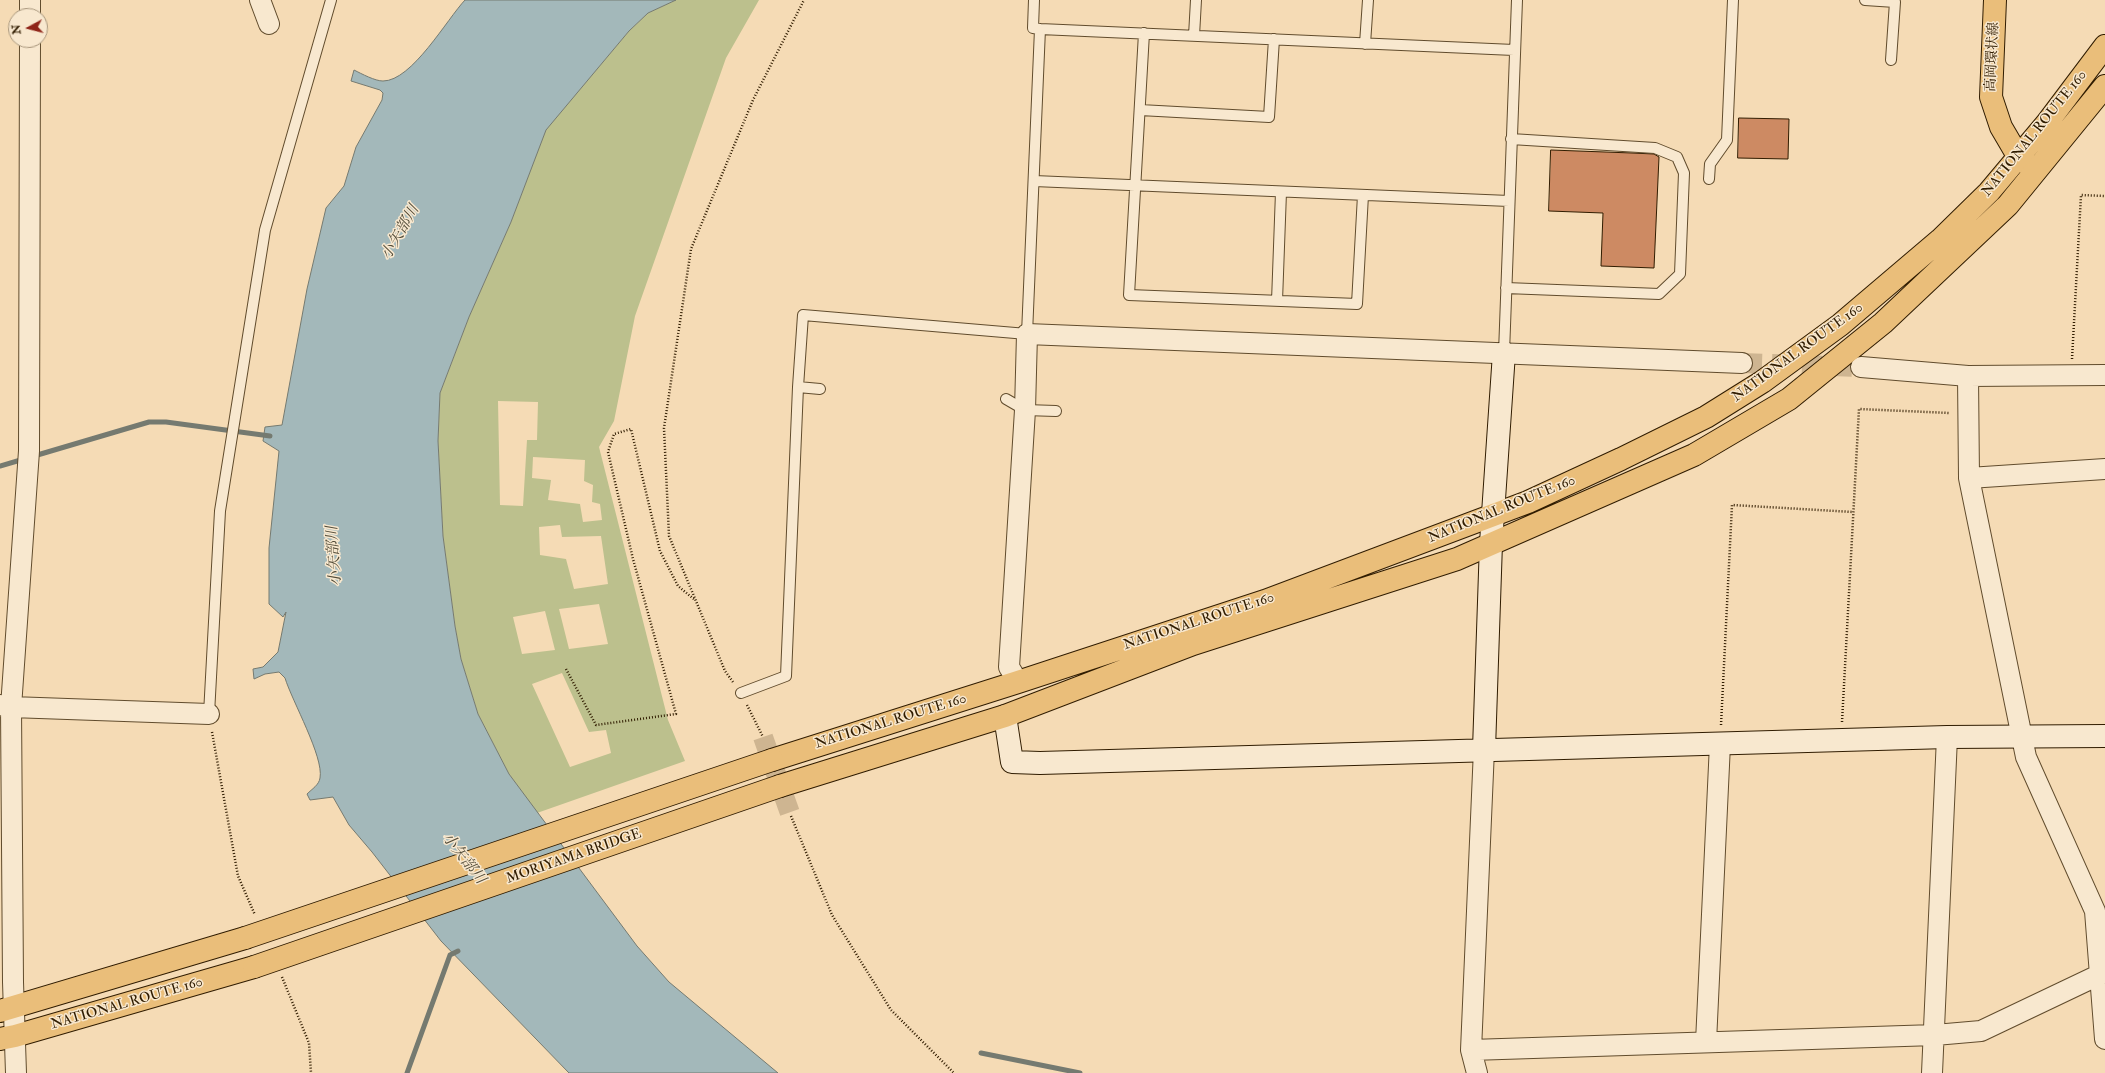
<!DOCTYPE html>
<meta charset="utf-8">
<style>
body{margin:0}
#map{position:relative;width:2105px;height:1073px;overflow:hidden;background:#f5dbb5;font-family:"IM FELL Double Pica",serif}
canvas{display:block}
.north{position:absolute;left:8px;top:8px;width:40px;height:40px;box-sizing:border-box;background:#f8e8cf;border:1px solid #a8967c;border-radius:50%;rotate:263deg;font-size:11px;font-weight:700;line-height:16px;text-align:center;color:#301c00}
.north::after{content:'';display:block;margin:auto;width:14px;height:18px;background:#8f2418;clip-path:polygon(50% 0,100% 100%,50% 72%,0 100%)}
</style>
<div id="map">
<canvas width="2105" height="1073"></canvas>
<div class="north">N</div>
</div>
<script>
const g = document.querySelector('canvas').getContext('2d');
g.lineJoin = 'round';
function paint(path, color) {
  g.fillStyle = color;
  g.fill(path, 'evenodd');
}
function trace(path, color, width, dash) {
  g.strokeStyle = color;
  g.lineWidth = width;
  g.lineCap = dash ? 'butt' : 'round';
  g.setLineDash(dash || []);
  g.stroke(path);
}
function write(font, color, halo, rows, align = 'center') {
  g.font = font + ' "IM FELL Double Pica","Noto Serif JP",serif';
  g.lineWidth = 3;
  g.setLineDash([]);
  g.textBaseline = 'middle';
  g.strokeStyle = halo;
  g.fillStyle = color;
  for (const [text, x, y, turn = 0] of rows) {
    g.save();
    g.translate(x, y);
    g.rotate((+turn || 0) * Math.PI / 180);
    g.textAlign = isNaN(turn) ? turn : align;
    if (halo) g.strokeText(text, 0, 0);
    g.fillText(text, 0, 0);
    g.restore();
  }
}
paint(new Path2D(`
 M676 0H759L726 58 635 316 614 421 599 447 668 720 685 761 537 813 509 774 478 714 461 659 455 626 443 536 438 441 440 393 469 317 511 222 546 129 629 31 648 13ZM498 401 538 402 537 440H527L523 506 500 505ZM533 457 585 460 584 481 593 485 592 502 600 504 602 520 583 522 580 504 548 500 551 480 532 478ZM560 525 562 537 601 536 608 584 574 589 566 559 540 555 539 527ZM599 604 608 644 569 649 559 609ZM545 611 555 650 522 654 513 617ZM562 673 589 732 606 730 611 753 570 767 532 684Z`), '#bcc08d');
const water = new Path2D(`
 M465 0H676L648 13 629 31 546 130 511 222 469 317 440 393 438 441 443 536 455 626 461 659 478 714 509 774 637 946 669 982 778 1073H569L441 941 372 852 349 825 333 797 310 800 307 794C312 789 319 785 320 778 324 757 292 701 285 678L279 672 265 674 254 679 253 669 263 667 278 652 286 612 283 617 269 604V548L279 451 263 441 265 427 282 425 307 289 326 208 344 186 356 147 382 100 383 93 380 90 351 81 354 70C362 74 375 81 383 81 412 81 447 19 465 0Z`);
paint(water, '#a3b8ba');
trace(water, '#757a70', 1);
trace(new Path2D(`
 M34 456 149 422H166L270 436
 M0 466 24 459
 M981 1053 1080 1073
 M407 1073 450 955 458 951`), '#757a70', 5);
const building = new Path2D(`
 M1739 118 1789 119 1788 159 1738 158Z
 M1551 150 1632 153 1654 154 1659 157 1654 268 1601 266 1603 213 1549 211Z`);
paint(building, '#cd8a63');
trace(building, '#301c00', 1);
trace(new Path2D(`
 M1742 363 1861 367
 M763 737 791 816`), '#ceb591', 20, [20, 10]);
const lane = new Path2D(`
 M1034 0 1033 28 1040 29
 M1865 0 1895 2 1891 60
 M1144 33 1129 295 1357 304 1363 195
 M1194 36 1196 0
 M1365 44 1368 0
 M1140 110 1269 117 1274 39
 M1709 179 1710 164 1727 140 1733 0
 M1034 181 1509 201
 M1506 288 1659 294 1680 274 1684 173 1677 157 1655 148 1511 139
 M1277 301 1281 192
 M1504 353 1517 0
 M820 389 798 387 803 315 1027 334 1040 29 1514 50
 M1006 399 1025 410 1056 411
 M741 693 786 676 798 387
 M209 714 220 511 265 230 331 0`);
const street = new Path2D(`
 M260 0 269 24
 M30 16V0
 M1861 367 1968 376 2105 375
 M1968 376 1969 478 2026 757 2095 911 2105 1039
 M1969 478 2105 469
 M1018 682 1009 667 1025 410 1027 334 1742 363
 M0 705 11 707 209 714
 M1706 1042 1720 744
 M1471 1050 1935 1035 1981 1031 2105 972
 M16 1073 13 982 11 707 29 451 30 40
 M1477 1073 1471 1050 1484 749
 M1932 1073 1947 737`);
const secondary = new Path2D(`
 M1005 716 1012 762 1040 763 1947 737 2105 736
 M1484 749 1491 543 1504 353`);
const primary = new Path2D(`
 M1995 0 1991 97 2001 127 2018 156 2032 168`);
const highway = new Path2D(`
 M772 760 1018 682 1265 601 1528 502 1621 459 1706 417 1762 382 1840 325 1940 240 1989 192 2047 123 2105 46
 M780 786 1005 716 1193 644 1457 559 1694 455 1789 399 1883 323 2008 205 2105 86
 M0 1011 245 938
 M0 1039 15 1036 254 967`);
trace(lane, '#614c2d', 12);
trace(street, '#614c2d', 22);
trace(secondary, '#301c00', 24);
trace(primary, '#301c00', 24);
trace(highway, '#301c00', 24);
trace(new Path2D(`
 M2072 359 2081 195 2105 196
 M566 669 596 725 676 714 633 559 608 452 614 434 631 429 660 551 678 586 695 600
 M733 682 725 671 669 536 664 428 691 249 753 100 804 0
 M747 705 763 737
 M1842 722 1859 409 1950 413
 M1721 725 1732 505 1853 512
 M212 732 238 876 255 915
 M791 816 832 915 891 1010 954 1073
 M282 977 309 1043 311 1073`), '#301c00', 2.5, [1, 2]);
trace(lane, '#f8e8cf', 10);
trace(street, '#f8e8cf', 20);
trace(secondary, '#f8e8cf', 22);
trace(primary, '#eabe7a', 22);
trace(highway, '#eabe7a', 22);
const highwayBridge = new Path2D(`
 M245 938 772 760
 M254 967 780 786`);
trace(highwayBridge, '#301c00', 24, []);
trace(highwayBridge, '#eabe7a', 22);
write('14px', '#301c00', '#f8e8cf', [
 ["高岡環状線",1993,57,-87],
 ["NATIONAL ROUTE 160",2035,134,-51],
 ["NATIONAL ROUTE 160",1798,353,-36],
 ["NATIONAL ROUTE 160",1502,510,-22],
 ["NATIONAL ROUTE 160",1199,622,-18],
 ["NATIONAL ROUTE 160",891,722,-17],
 ["MORIYAMA BRIDGE",574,857,-19],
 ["NATIONAL ROUTE 160",127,1004,-16]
]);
write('italic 15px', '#524b38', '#f8e8cf', [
 ["小矢部川",401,233,-60],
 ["小矢部川",335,556,-94],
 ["小矢部川",463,859,52]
]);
</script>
